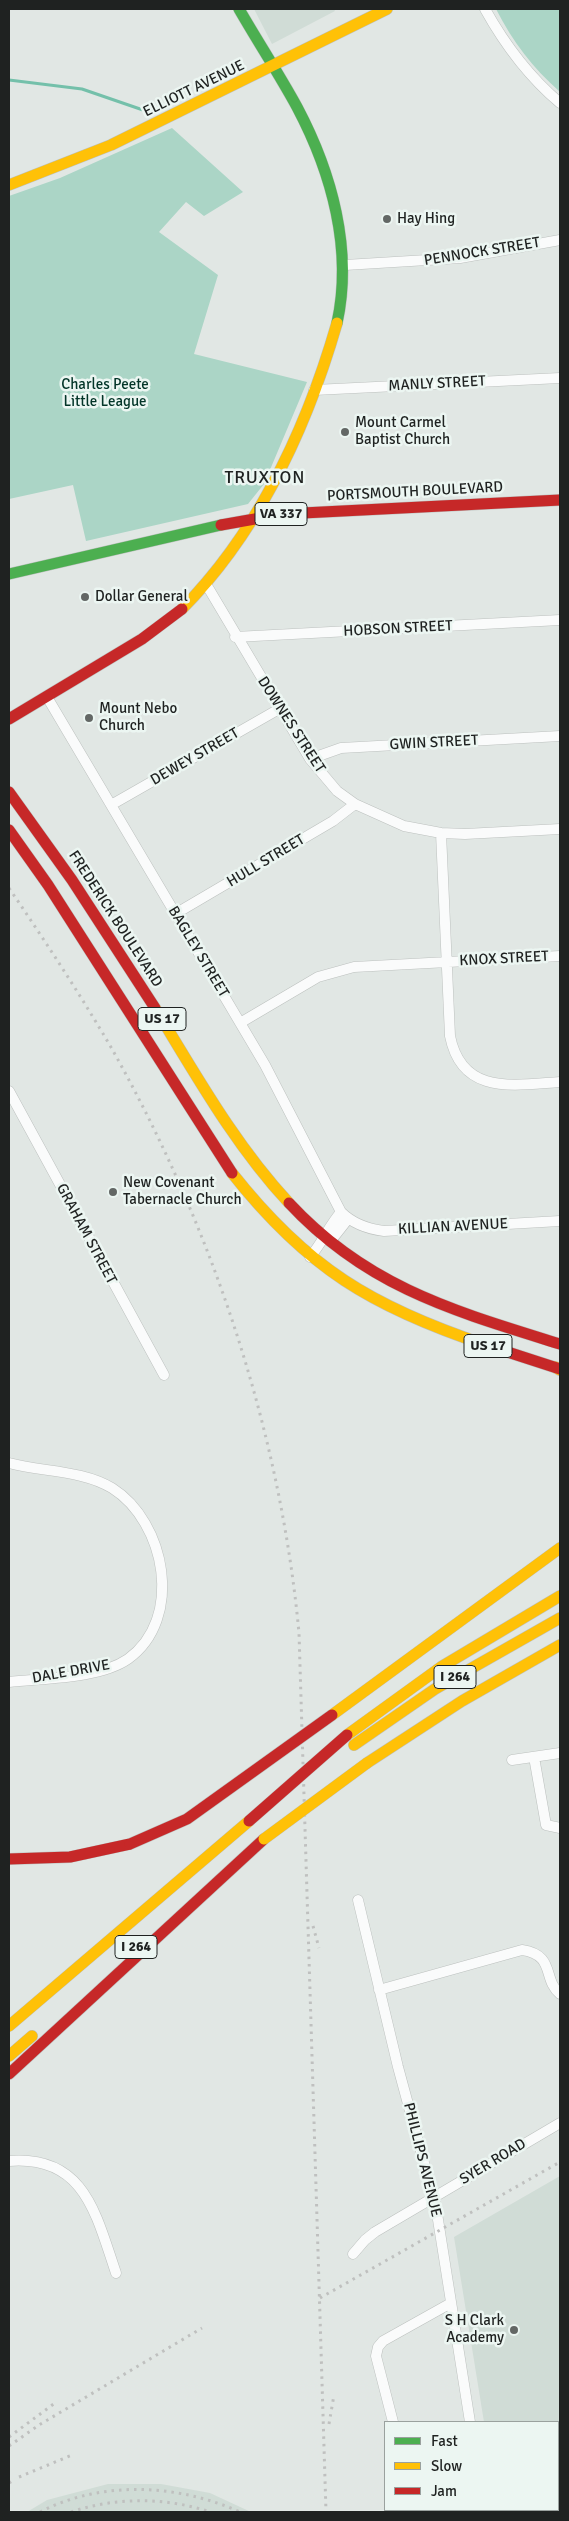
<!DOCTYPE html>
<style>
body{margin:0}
#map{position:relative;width:569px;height:2521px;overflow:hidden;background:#e1e7e4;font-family:Signika,sans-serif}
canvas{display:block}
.frame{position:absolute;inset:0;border:10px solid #1f2221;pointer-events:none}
.legend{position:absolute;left:384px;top:2421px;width:175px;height:90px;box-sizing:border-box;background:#ecf6f2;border:1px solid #9aa19e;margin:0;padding:6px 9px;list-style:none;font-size:15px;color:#1f2221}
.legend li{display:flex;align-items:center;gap:10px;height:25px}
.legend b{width:25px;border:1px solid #9aa19e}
</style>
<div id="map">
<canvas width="569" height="2521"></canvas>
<div class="frame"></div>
<ul class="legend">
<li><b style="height:6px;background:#4caf50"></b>Fast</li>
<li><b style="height:6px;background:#ffc107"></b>Slow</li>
<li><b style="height:6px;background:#c62828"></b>Jam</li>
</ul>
</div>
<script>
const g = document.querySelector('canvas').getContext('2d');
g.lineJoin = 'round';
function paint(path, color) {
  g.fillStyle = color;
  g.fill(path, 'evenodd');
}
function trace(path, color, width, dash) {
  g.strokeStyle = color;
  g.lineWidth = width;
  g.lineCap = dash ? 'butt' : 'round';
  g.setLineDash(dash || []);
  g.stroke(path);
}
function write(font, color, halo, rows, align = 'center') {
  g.font = font + ' Signika,sans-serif';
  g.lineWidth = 5;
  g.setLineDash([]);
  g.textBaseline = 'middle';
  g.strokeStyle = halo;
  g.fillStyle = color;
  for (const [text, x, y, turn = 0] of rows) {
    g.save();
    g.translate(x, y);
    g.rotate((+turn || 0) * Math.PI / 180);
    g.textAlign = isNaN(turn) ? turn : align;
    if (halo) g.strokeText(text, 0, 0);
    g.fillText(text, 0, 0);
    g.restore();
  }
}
paint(new Path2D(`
 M254 9H334L335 11 272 44Z
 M560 2176V2512H498V2510H558V2422H484L454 2237Z
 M108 2484H161L210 2493 251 2512H27L47 2500Z`), '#d0dcd6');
paint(new Path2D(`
 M496 9H560V92C532 67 513 42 496 9Z
 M172 128 243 192 204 216 186 202 159 232 218 275 194 354 307 382 264 484 248 504 86 541 73 485 9 499V196L60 178Z`), '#abd5c6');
trace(new Path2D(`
 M9 80 82 89 143 110`), '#74c0aa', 3);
const street = new Path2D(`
 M485 9C505 45 528 76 560 103
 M345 265 460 258 560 240
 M314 390 560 378
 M206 584 310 759 337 791 355 804 404 826 441 833 465 834 560 829
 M235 637 560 620
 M47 697 265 1065 341 1212C353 1224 368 1229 384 1231L560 1221
 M310 759 341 748 560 736
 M111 805 279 709
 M441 833 450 1036C462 1096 514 1085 560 1082
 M175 914 333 821 355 804
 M240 1023 318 977 354 967 560 956
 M9 1091 164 1375
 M326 1238H333L348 1219
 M310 1257C323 1242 328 1227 341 1212
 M9 1463C42 1472 82 1470 112 1488 166 1522 184 1619 128 1659 99 1679 43 1678 9 1682
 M534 1757 546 1825 560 1828
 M512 1760 560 1753
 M358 1900 398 2067 436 2207 470 2422
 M379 1990 522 1950C556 1955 542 1979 560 1994
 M9 2161C85 2155 96 2215 116 2273
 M353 2254 365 2240 375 2232 560 2123
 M393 2422 376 2356 378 2347 383 2341 451 2303
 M415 2510V2512
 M484 2510 485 2512`);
const fast = new Path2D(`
 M239 9C258 42 279 74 297 107 332 173 353 250 337 323
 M9 574 221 525`);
const slow = new Path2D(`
 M9 185 111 145 387 9
 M182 609C259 531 307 427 337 323
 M155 1008C196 1075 235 1145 289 1203
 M232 1173C307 1268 372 1307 486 1345
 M555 1367 560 1370
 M332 1715 560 1548
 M347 1735 441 1667 560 1596
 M354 1745 435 1689 560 1618
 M367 1763 462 1701 560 1645
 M9 2026 249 1821
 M9 2056 32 2036`);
const jam = new Path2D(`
 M221 525 283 514 560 500
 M9 719 142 639 182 609
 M9 792 72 880 155 1008
 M9 830 48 885 232 1173
 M289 1203C367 1287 454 1311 560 1344
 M486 1345 560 1369
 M9 1859 70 1857 130 1844
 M9 2074 264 1839`);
trace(street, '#bcc0be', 11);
trace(fast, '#bcc0be', 12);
trace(slow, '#bcc0be', 12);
trace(jam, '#bcc0be', 12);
trace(street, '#fafbfb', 10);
trace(fast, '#4caf50', 11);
trace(slow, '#ffc107', 11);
trace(jam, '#c62828', 11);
trace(new Path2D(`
 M9 888C45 941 80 994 112 1049 212 1227 280 1430 299 1633L326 2512
 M313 1926 319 1948
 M320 2298 560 2162
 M329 2424 334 2395
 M9 2437 55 2403
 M9 2446 39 2425 202 2328
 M19 2477 72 2455
 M9 2483 14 2480
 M40 2512C102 2480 178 2484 240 2512
 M71 2512C115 2497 166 2497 210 2512`), '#bfc0bf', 3, [2.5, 5]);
const slowBridge = new Path2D(`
 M264 1839 367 1763`);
const jamBridge = new Path2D(`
 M249 1821 347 1735
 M130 1844 187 1819 332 1715`);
trace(slowBridge, '#bcc0be', 12, []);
trace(jamBridge, '#bcc0be', 12, []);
trace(slowBridge, '#ffc107', 11);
trace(jamBridge, '#c62828', 11);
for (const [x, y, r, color] of [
 [387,219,5,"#636765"],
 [345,432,5,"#636765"],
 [85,597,5,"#636765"],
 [89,718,5,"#636765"],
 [113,1192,5,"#636765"],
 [514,2330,5,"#636765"]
]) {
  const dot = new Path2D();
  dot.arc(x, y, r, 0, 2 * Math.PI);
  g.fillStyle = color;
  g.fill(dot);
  trace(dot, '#ecf6f2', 2);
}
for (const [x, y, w] of [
 [281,514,52],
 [162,1019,48],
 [488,1346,48],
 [455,1677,42],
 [136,1947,42]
]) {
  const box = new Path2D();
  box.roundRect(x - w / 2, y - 11.5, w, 23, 4);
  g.fillStyle = '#ecf6f2';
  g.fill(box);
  trace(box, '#1f2221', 1);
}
write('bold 14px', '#1f2221', null, [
 ["VA 337",281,514],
 ["US 17",162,1019],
 ["US 17",488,1346],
 ["I 264",455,1677],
 ["I 264",136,1947]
]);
write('15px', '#1f2221', '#ecf6f2', [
 ["ELLIOTT AVENUE",194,89,-26],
 ["PENNOCK STREET",482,252,-9],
 ["MANLY STREET",437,384,-3],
 ["PORTSMOUTH BOULEVARD",415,492,-3],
 ["HOBSON STREET",398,629,-3],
 ["DOWNES STREET",291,725,57],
 ["GWIN STREET",434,743,-3],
 ["DEWEY STREET",195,757,-30],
 ["HULL STREET",266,861,-31],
 ["FREDERICK BOULEVARD",115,919,57],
 ["BAGLEY STREET",198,952,59],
 ["KNOX STREET",504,959,-3],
 ["KILLIAN AVENUE",453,1227,-3],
 ["GRAHAM STREET",86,1234,62],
 ["DALE DRIVE",71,1672,-10],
 ["PHILLIPS AVENUE",422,2160,76],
 ["SYER ROAD",493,2162,-31]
]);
write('15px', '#1f2221', '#ecf6f2', [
 ["Hay Hing",397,219],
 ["Mount Carmel",355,423],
 ["Baptist Church",355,440],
 ["Dollar General",95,597],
 ["Mount Nebo",99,709],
 ["Church",99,726],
 ["New Covenant",123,1183],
 ["Tabernacle Church",123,1200],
 ["S H Clark",504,2321,"right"],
 ["Academy",504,2338,"right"]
], 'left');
write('15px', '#033528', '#ecf6f2', [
 ["Charles Peete",105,385],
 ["Little League",105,402]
]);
g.letterSpacing = '1px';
write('18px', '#1f2221', '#ecf6f2', [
 ["TRUXTON",265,478]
]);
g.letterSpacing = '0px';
</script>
